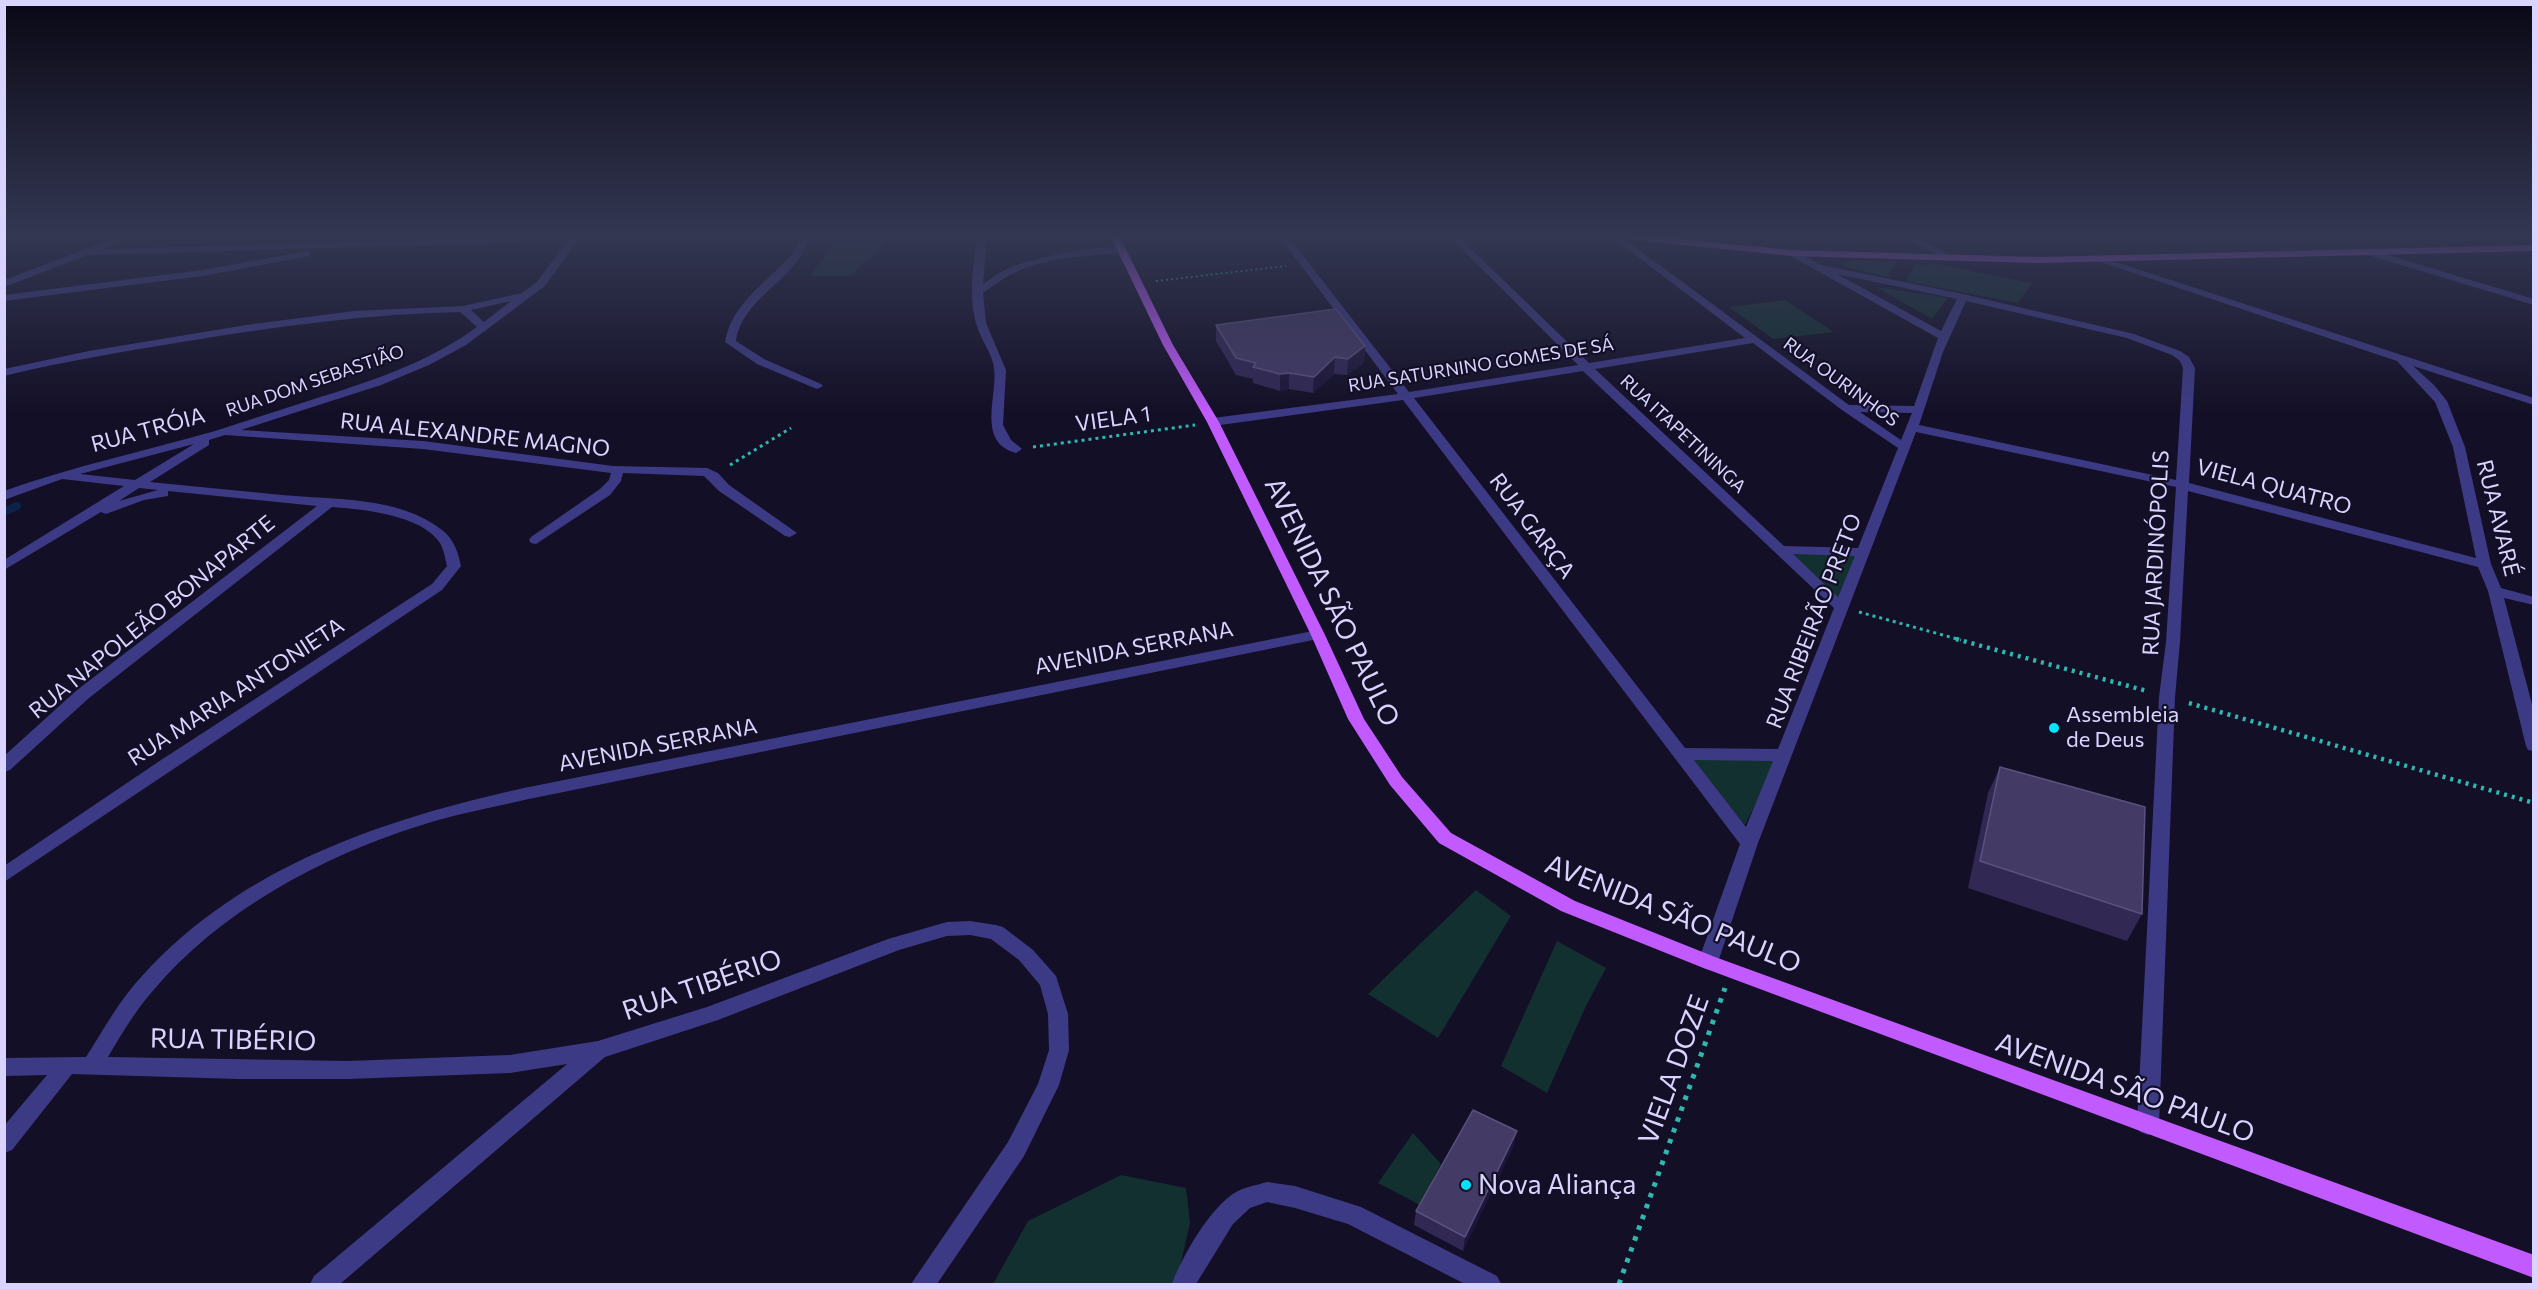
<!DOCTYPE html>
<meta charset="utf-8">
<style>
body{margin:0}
#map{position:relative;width:2538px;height:1289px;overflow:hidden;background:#130f26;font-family:Commissioner,sans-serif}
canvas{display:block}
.frame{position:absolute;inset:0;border:6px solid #d9d4ff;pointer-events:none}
</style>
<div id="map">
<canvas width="2538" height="1289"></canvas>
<div class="frame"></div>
</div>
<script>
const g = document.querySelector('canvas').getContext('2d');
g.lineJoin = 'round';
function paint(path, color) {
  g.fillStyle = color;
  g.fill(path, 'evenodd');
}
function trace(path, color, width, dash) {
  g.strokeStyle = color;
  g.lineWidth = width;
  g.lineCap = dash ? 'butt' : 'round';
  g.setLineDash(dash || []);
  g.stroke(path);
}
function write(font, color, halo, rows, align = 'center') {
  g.font = font + ' Commissioner,sans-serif';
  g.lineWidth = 4.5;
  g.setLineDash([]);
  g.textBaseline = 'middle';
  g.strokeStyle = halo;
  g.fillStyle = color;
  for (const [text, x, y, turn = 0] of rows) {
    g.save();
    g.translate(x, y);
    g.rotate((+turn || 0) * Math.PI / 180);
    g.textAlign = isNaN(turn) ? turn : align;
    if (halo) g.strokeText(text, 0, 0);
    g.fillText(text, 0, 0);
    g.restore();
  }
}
paint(new Path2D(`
 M836 235H886L882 247 850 276H810L835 241Z
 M1856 260 1898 261 1887 277 1844 266V263Z
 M1931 263 2032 283 2018 303 1906 281 1916 264 1926 267Z
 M1876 287 1948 298 1932 319Z
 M1785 300 1834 332 1773 339 1729 307Z
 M1786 552 1858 555 1837 598Z
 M1687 756 1778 758 1745 825Z
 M1476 890 1511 916 1438 1038 1368 994Z
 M1557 941 1606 968 1586 1006 1547 1093 1501 1066Z
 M1413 1133 1441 1164 1420 1205 1378 1183Z
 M1121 1175 1186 1188 1190 1223 1176 1284H993L1028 1221Z`), '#12302f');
trace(new Path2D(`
 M4 512 17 506`), '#0c2248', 8);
trace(new Path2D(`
 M1156 281 1286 266`), '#2fb8b0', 2, [2, 3]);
trace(new Path2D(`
 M1033 447 1195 425
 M730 465 791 428
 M1859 612 1961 640`), '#2fb8b0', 3, [3, 4]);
trace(new Path2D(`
 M1956 639 2147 691
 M2189 703 2534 803`), '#2fb8b0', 4.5, [3, 5]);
trace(new Path2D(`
 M1619 1284 1725 988`), '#2fb8b0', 5, [4.5, 7]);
paint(new Path2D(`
 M124 235H136L104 249 588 235H659L655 238 577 241 545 286 466 345 429 365 381 385 241 430 423 441 613 466 707 468 718 473 729 485 797 533 790 537 785 536 719 491 704 476 623 473 621 481 610 495 536 544 531 543 529 540 531 537 600 489 609 480 611 473 423 449 225 435 209 440V445L150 482C194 486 238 491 282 495 334 500 399 496 442 530 454 539 458 552 461 566L442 590 4 882V866L158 762 432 584 447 566C445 558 444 550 440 543 422 515 362 509 332 507L89 698 10 770 4 772V756L77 690 317 506 168 491V496L144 500 106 514 101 512 4 570V560L124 486 62 479 4 500V491C74 466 145 451 215 431 247 421 279 410 311 400 369 382 428 363 477 327L460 312C369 314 279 326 188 341 127 351 65 361 4 376V369L89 351 246 325 354 311 463 306 522 293 537 282 567 241 88 255 4 287V280ZM511 301 484 322 471 310ZM194 444 135 480 80 474ZM139 488 158 490 119 501Z
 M800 235H809C801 279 743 295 736 341L764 359 821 384 823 386 817 389 757 364 725 342C731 305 766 282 791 256L797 246Z
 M978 235H987L983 284C992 278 1001 271 1011 267 1029 260 1111 240 1125 250L1120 253C1085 256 1047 257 1014 273 1003 278 993 286 983 293L986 323 1006 370 1003 425 1011 440 1022 449 1016 453C976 442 998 396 994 368 992 353 981 340 977 326 968 298 973 263 978 235Z
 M1278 235H1287L1409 392 1578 365 1448 235H1457L1589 363 1745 338 1609 235H1619L1849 405 1914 406 1938 338 1789 255V251H1795L1821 265 1963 294 2134 334 2180 351 2189 357 2195 368 2189 483 2476 558 2453 447 2435 402 2397 361 2095 260 2103 258 2534 398V405L2413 366 2434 385 2447 401 2465 447 2491 564 2501 588 2534 597V605L2504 598 2534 712V751L2528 750 2526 746 2488 591 2478 567 2188 491 2180 642 2175 697 2159 1125 2156 1132 2148 1135 2140 1132 2137 1125 2159 697 2166 642 2176 487 1916 432 1758 843 1718 962 1715 967 1708 970 1701 967 1698 962 1740 844 1403 400 1213 426 1207 422 1213 418 1398 394ZM1837 274 1957 299 1941 331ZM1966 301 2127 338 2172 355 2180 361 2183 368 2176 480 1919 425 1943 352ZM1753 343 1842 410 1898 448 1858 548 1784 546 1595 369ZM1583 371 1834 608 1778 749 1685 748 1414 398ZM1860 412 1912 413 1901 440ZM1793 554 1855 556 1838 597ZM1694 760 1773 761 1746 827Z
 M1899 235H1911L1952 256 1944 258Z
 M2371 250 2534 299V305L2368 255V251Z
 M307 251 310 252V256L202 276 4 301V295L202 270Z
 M1318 630 1325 635 1323 638 524 800C490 808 456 814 422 825 322 856 219 911 151 993 134 1013 121 1035 108 1057L348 1061 510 1055 598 1041 707 1007 888 939 947 922 970 921 996 925 1003 927 1033 950 1056 976 1068 1014 1069 1050 1059 1085 1024 1156 937 1284H911L1008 1142 1038 1084 1049 1050 1048 1014 1040 985 1019 960 991 939 970 935 947 936 899 950 718 1020 605 1057 340 1284H310L314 1276 567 1064 510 1073 348 1079H239L72 1074 12 1150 4 1153V1126L47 1075 4 1076V1058L86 1057C104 1029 120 999 143 975 242 866 384 819 524 788Z
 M1267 1182 1295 1186 1361 1207 1497 1276 1501 1284H1465L1348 1224 1295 1208 1267 1202 1250 1208 1233 1224 1196 1284H1172C1181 1258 1211 1206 1236 1192 1245 1187 1257 1185 1267 1182Z`), '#3d3a85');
paint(new Path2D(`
 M1110 235H1119L1173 345 1219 422 1325 635 1364 719 1402 777 1451 833 1575 901 1715 957 2534 1255V1278L1701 967 1561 911 1439 843 1390 785 1348 719 1311 635 1207 422 1163 345Z
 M1610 235H1638L1792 250 2038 257 2534 245V251L2038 263 1792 256 1614 238Z`), '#c25bff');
paint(new Path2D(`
 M1216 325 1365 346 1364 363 1347 375 1334 374 1313 393 1289 389 1280 391 1253 383V379L1236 375 1216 341Z
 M2000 767 2142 914 2127 941 1968 888 1988 793Z
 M1514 1145 1463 1251 1414 1225 1416 1211Z`), '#312854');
paint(new Path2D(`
 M1365 346 1364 363 1347 375 1348 359Z
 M1335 357 1334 374 1313 393 1314 377Z
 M1289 373V389L1280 391V374Z
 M1517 1131 1514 1145 1463 1251 1465 1237Z`), '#1d163a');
const building = new Path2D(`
 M1336 309 1365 346 1348 359 1335 357 1314 377 1289 373 1280 374 1253 367 1256 363 1236 358 1216 325Z
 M2000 767 2145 807 2142 914 1980 861Z
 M1473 1110 1517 1131 1465 1237 1416 1211Z`);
paint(building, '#433a66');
trace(building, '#5a527e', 1.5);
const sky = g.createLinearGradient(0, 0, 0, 415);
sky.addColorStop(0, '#0a0815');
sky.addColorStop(0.57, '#333752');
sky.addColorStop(1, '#33375200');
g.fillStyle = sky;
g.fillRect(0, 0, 2538, 415);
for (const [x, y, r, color] of [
 [2054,728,6,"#00e5ff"],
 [1466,1185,6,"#00e5ff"]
]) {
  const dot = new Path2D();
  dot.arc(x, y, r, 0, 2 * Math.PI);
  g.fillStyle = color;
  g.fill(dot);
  trace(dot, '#130f26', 2);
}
write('18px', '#d9d4ff', '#130f26', [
 ["RUA SATURNINO GOMES DE SÁ",1481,365,-9],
 ["RUA DOM SEBASTIÃO",315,381,-19],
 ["RUA OURINHOS",1841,382,36],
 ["RUA ITAPETININGA",1683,434,43]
]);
write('22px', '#d9d4ff', '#130f26', [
 ["VIELA 1",1113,419,-8],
 ["RUA TRÓIA",148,430,-15],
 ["RUA ALEXANDRE MAGNO",475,435,6],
 ["VIELA QUATRO",2274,487,15],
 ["RUA AVARÉ",2498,518,76],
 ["RUA GARÇA",1532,526,53],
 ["RUA JARDINÓPOLIS",2156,553,-87],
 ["RUA NAPOLEÃO BONAPARTE",152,617,-39],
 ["RUA RIBEIRÃO PRETO",1814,621,-69],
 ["AVENIDA SERRANA",1134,648,-11],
 ["RUA MARIA ANTONIETA",236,692,-33],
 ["AVENIDA SERRANA",658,745,-11]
]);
write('22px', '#d9d4ff', '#130f26', [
 ["Assembleia",2066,715],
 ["de Deus",2066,740]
], 'left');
write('27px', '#d9d4ff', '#130f26', [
 ["AVENIDA SÃO PAULO",1332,602,64],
 ["AVENIDA SÃO PAULO",1673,914,22],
 ["RUA TIBÉRIO",702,985,-19],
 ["RUA TIBÉRIO",233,1040,1],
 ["VIELA DOZE",1674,1070,-70],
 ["AVENIDA SÃO PAULO",2125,1088,20]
]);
write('27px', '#d9d4ff', '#130f26', [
 ["Nova Aliança",1478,1185]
], 'left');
</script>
